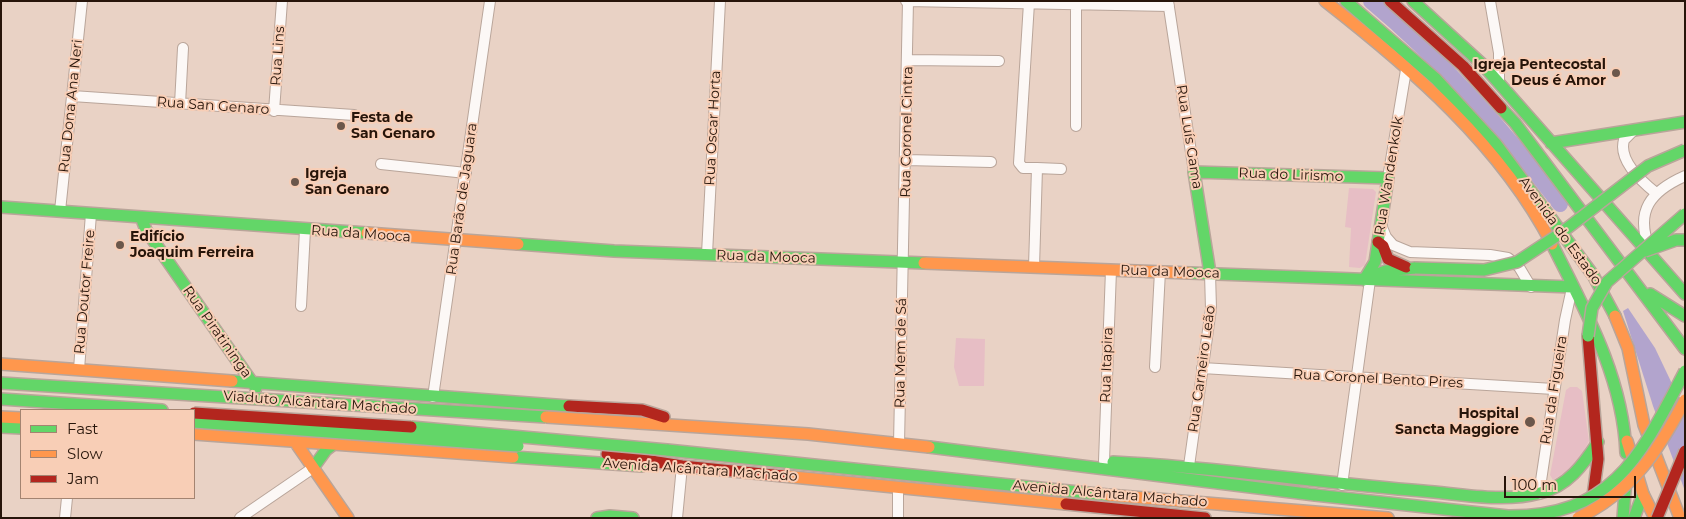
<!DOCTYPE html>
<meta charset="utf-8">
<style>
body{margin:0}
#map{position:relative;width:1686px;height:519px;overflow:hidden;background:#e9d2c5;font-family:Montserrat,sans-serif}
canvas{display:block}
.frame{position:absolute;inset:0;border:2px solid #27150a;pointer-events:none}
.legend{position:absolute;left:20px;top:409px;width:175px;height:90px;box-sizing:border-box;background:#f8ceb6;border:1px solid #a48471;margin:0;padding:6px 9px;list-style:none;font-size:15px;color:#27150a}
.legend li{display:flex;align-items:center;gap:10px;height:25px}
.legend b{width:25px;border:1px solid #a48471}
.scale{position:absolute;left:1504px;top:476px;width:132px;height:22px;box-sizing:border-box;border:2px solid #27150a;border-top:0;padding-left:6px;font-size:15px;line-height:18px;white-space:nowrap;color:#27150a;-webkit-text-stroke:4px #f8ceb6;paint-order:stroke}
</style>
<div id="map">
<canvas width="1686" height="519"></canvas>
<div class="frame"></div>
<ul class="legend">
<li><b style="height:6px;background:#63d668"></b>Fast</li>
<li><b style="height:6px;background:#ff974d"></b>Slow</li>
<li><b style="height:6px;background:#b3261e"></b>Jam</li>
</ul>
<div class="scale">100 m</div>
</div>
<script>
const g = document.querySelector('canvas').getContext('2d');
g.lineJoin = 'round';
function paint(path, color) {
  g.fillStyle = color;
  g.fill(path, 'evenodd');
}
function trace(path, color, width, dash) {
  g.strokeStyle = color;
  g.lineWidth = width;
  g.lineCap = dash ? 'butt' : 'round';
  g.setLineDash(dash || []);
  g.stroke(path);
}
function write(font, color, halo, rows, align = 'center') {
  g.font = font + ' Montserrat,sans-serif';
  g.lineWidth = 4;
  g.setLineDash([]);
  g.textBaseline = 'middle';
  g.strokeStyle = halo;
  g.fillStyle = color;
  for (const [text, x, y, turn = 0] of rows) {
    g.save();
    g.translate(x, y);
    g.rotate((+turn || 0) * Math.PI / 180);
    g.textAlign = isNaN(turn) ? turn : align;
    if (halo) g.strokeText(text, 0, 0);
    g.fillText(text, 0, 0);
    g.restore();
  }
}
paint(new Path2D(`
 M1349 188 1373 189 1376 192 1365 265 1360 268 1349 267 1351 228 1345 227Z
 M956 338 985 339 984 386H959L954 367Z
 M1570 387H1577L1582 391 1589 441 1577 465 1553 480 1550 475 1566 390Z`), '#e7bec5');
paint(new Path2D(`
 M1628 308 1655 348 1685 411V491L1653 406 1623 311Z`), '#b2a4cd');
trace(new Path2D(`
 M1371 1C1443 61 1504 130 1560 204`), '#b2a4cd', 16);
const street = new Path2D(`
 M906 1 1169 6
 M1168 1 1194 172
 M1490 1 1499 53V82
 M1029 3 1019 163 1023 168H1037L1034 267
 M1076 4V126
 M908 60 999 61
 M72 96 354 115
 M180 104 183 48
 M274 111 282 1
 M1633 131 1624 140C1618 160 1641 181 1656 193
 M906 160 991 162
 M381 164 466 173
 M1037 168 1061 169
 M1388 178 1406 70
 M60 211 82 1
 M1381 225 1386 237 1393 245 1410 252 1490 255 1508 258 1519 267 1531 287
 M1650 249C1634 211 1651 191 1685 176
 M707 254 720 1
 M301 306 305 230
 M1155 367 1160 271
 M1202 368 1554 389
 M79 369 91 214
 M433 397 490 1
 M899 444 908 1
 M1104 461 1111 270
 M1189 466 1211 309 1210 273
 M1342 485 1370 280
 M1539 494 1565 320 1572 288
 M65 518 67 498
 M240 518 313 468
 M677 518 682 466
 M898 518V487`);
const fast = new Path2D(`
 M1346 1 1436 79 1496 144 1593 275 1615 316
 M1413 1 1483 65 1685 294
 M1501 108 1515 123 1685 349
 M1551 143 1685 122
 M1 207 367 233
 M141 217 146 230 256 388
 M518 244 614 251 924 263
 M1552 244C1585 310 1623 377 1626 453
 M1190 273 1573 287
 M1210 273 1194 172 1388 178 1375 262 1364 280
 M1369 277 1386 271 1415 268
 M1650 294 1685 316
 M232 381 569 406
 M1 399 162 410
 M1 427 21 428
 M929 447 1315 495
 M667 450 1108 495
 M513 457 642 466
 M1113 462C1217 467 1319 483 1423 491 1461 494 1503 503 1540 493 1568 486 1583 465 1598 442
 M313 468 326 450 335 443
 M597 518 610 516 633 518
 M1623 518 1626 478
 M1634 518 1643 494`);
const slow = new Path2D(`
 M1325 1C1411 68 1501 145 1552 244
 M367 233 518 244
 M924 263 1190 273
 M1615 316 1628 348 1644 425 1680 518
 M1 364 232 381
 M1 417 21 418
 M639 423 808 434 929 447
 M194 434 513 457
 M291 436 348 518
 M1627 441 1643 494 1655 518
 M783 476 1066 504
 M1108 495 1388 518`);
const jam = new Path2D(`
 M1390 1 1463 66 1501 108
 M1378 242 1383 246 1388 259 1406 267
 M1588 336 1598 459 1592 503
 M569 406 642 410 664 417
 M607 454 682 466 783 476
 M1066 504 1205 518`);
trace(street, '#b9a59a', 12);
trace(fast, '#b9a59a', 14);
trace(slow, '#b9a59a', 14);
trace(jam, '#b9a59a', 14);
trace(street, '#fcf8f6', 10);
trace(fast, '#63d668', 11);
trace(slow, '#ff974d', 11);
trace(jam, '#b3261e', 11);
const fastBridge = new Path2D(`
 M1645 251 1676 240H1685
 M1415 268 1484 270 1517 262 1561 233 1648 166 1685 150
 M1588 336 1592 308 1607 282 1685 214
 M1 383 546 417
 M194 422 518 446
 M411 427 667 450
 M1315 495 1508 516C1614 517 1642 453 1685 371`);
const slowBridge = new Path2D(`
 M546 417 639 423
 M1578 518C1632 492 1658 451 1685 400`);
const jamBridge = new Path2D(`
 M194 413 411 427
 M1657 518 1685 451`);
trace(fastBridge, '#b9a59a', 14, []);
trace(slowBridge, '#b9a59a', 14, []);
trace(jamBridge, '#b9a59a', 14, []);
trace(fastBridge, '#63d668', 11);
trace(slowBridge, '#ff974d', 11);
trace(jamBridge, '#b3261e', 11);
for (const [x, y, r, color] of [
 [1616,73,5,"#6b574b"],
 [341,126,5,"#6b574b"],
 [295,182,5,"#6b574b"],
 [120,245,5,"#6b574b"],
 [1530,422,6,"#6b574b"]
]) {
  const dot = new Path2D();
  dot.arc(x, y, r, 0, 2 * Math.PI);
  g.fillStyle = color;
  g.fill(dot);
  trace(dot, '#f8ceb6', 2);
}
write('14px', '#27150a', '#f8ceb6', [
 ["Rua Lins",278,56,-86],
 ["Rua Dona Ana Neri",71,106,-84],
 ["Rua San Genaro",213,106,4],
 ["Rua Oscar Horta",713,128,-87],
 ["Rua Coronel Cintra",907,132,-89],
 ["Rua Luís Gama",1189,137,81],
 ["Rua do Lirismo",1291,175,2],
 ["Rua Wandenkolk",1389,176,-81],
 ["Rua Barão de Jaguara",462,199,-82],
 ["Avenida do Estado",1560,231,54],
 ["Rua da Mooca",361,234,4],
 ["Rua da Mooca",766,257,2],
 ["Rua da Mooca",1170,272,2],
 ["Rua Doutor Freire",85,292,-85],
 ["Rua Piratininga",217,332,55],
 ["Rua Mem de Sá",901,353,-89],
 ["Rua Itapira",1107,365,-88],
 ["Rua Carneiro Leão",1202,369,-82],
 ["Rua Coronel Bento Pires",1378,379,3],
 ["Rua da Figueira",1554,390,-81],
 ["Viaduto Alcântara Machado",320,403,4],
 ["Avenida Alcântara Machado",700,470,4],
 ["Avenida Alcântara Machado",1110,494,5]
]);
write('bold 14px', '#27150a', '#f8ceb6', [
 ["Igreja Pentecostal",1606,65,"right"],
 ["Deus é Amor",1606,81,"right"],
 ["Festa de",351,118],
 ["San Genaro",351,134],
 ["Igreja",305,174],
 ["San Genaro",305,190],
 ["Edifício",130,237],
 ["Joaquim Ferreira",130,253],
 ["Hospital",1519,414,"right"],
 ["Sancta Maggiore",1519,430,"right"]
], 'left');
</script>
